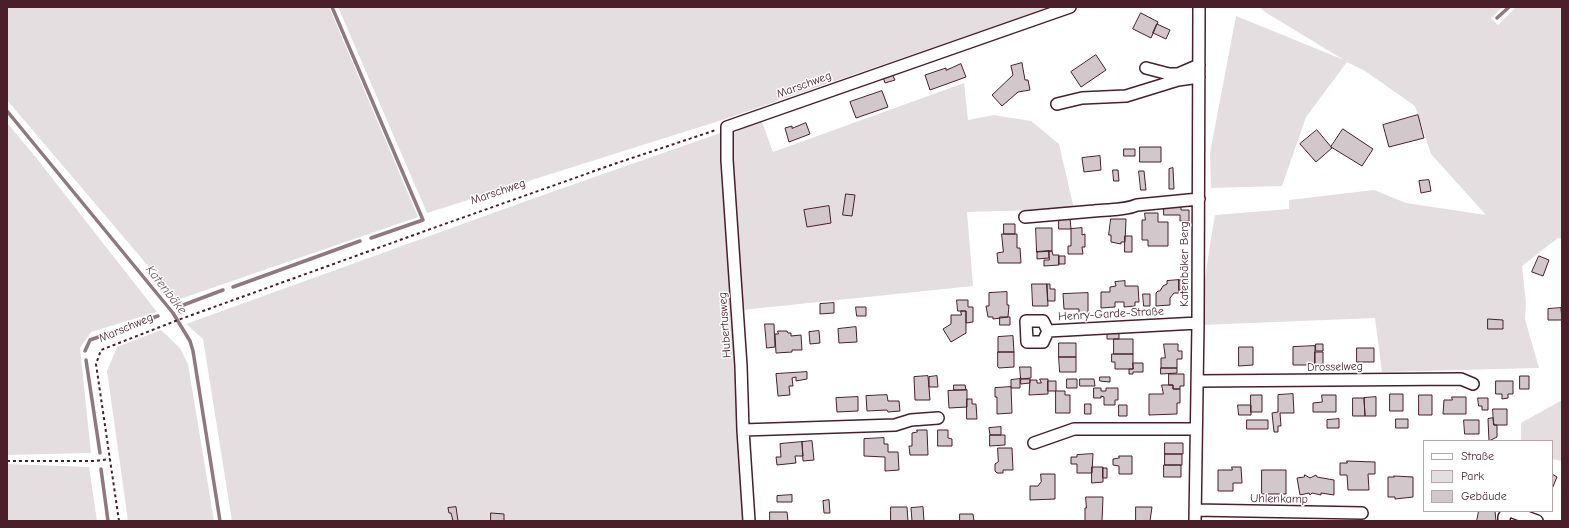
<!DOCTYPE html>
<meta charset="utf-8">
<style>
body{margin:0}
#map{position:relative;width:1569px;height:528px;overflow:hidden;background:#fff;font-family:"Comic Neue",sans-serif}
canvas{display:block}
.frame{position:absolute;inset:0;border:8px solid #4a1f2b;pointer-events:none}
.legend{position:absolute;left:1423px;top:440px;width:130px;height:72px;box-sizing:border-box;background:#fff;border:1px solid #b7a5aa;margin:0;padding:5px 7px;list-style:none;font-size:12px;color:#4a1f2b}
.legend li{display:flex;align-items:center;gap:8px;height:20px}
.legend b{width:20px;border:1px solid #b7a5aa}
</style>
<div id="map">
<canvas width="1569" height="528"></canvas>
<div class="frame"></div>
<ul class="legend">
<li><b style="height:5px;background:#fff"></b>Straße</li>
<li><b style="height:11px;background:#e5dee0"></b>Park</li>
<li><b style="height:11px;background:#d2c7cb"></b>Gebäude</li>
</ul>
</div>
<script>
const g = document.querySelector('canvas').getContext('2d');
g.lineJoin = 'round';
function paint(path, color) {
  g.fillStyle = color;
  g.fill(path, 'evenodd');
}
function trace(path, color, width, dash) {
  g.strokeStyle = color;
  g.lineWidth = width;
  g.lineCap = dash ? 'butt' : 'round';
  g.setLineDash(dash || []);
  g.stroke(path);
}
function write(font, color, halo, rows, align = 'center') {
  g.font = font + ' "Comic Neue",sans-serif';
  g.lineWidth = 3;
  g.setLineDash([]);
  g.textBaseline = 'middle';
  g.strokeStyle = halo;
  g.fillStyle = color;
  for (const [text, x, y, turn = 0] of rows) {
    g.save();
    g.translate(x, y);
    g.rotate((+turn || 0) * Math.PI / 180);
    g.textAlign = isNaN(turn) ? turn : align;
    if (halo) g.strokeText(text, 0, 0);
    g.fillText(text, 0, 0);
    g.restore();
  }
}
paint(new Path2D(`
 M7 7H329L418 217 177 300 7 100Z
 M338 7H1050L722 120 427 213Z
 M1259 7H1503L1491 18 1498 25 1516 7H1562V239L1558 238 1522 266 1526 303 1525 319 1539 368 1382 372 1375 318 1203 325C1202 289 1209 251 1215 215L1289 209V200L1374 190 1406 203 1486 215 1431 154 1415 106 1365 71 1347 62 1306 117 1282 186 1211 188 1210 153 1236 16 1344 60 1265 12Z
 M964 83 968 120 994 115 1031 121 1059 144 1074 209 967 212 973 286 742 310 730 135 761 119 773 152Z
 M7 123 34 155 157 312 91 332 80 348 91 453 7 455Z
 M723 132 745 521H232L203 339 186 324 529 200Z
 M161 330 180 348 188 364 214 521H128L107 371 117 347Z
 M1562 400V461L1552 459V441H1521V423Z
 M7 464 89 467 97 521H7Z`), '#e5dee0');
trace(new Path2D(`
 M332 7 423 220 371 238
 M1497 18 1509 7
 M7 111 173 313 190 341 193 351 220 521
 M233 287 360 241
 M178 307 223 290
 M85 351 90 340 158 316
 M86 360 100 453
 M101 469 108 521`), '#91787e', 3.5);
const building = new Path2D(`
 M1141 13 1158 22 1151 38 1133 29Z
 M1157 24 1170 30 1166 39 1153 33Z
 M1096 55 1106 70 1081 87 1071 72Z
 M1022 63 1025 80H1028L1030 90 1018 92 1002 106 992 95 1013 75 1011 66Z
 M961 64 966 77 930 90 925 75 946 68V70Z
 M892 74 895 80 885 83 883 77Z
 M882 91 888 107 856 118 850 102Z
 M1418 115 1424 138 1389 147 1383 125Z
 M806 123 810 134 789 142 785 128 792 126V128Z
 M1343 129 1373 149 1362 166 1331 147Z
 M1317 130 1332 148 1316 162 1300 144Z
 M1140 147H1161V162H1140Z
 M1124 149H1135V156H1124Z
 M1100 156 1101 170 1084 172 1082 158Z
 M1173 168 1174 189H1169V169Z
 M1113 170H1118L1119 181H1114Z
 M1139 171H1144L1146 190H1141Z
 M1429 180 1431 191 1421 193 1419 181Z
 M846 194 855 195 852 216 843 215Z
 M1164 205H1181V210H1189V221H1180V215H1164Z
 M829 206 831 223 807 227 804 210Z
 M1145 213H1158V222H1168V246H1148V240H1142V220H1145Z
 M1059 218H1070L1071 229H1059Z
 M1111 219H1126L1125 242H1121V244L1111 242V235H1109Z
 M1004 224H1015V234H1004Z
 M1036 228H1052V251L1037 252Z
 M1082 228V235L1085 234V247H1082L1083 254H1068V246H1071V229Z
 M1002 234H1017V248H1020L1021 263H998L997 253 1003 252Z
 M1125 236H1132V252H1125Z
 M1049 251H1052L1053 255H1059V265L1044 266V260H1049Z
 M1049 251V258L1037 259V252Z
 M1059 256H1065V264H1059Z
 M1539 256 1549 260 1543 276 1532 272Z
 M1179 280V293H1174L1170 298V305L1156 306V293L1158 291H1160L1163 286 1167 284V281Z
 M1179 280H1188V290H1179Z
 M1125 281V286H1138L1139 302H1135V306L1124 307V302H1115V307L1101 308V292H1110V287L1116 286 1115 282Z
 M1032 284H1047L1048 306H1033Z
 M1047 284H1050V289H1055V301H1048Z
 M1007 292V305H1009L1008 317 993 319V317H988L986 306H989V293Z
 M1088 293V315H1079V309H1064L1063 294Z
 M1143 294H1150V306H1144Z
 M957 300H968V307H973V322L966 323V311H958Z
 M834 303V313L820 314V304Z
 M856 307H866V316H857Z
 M1561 308 1562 320H1548V309Z
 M961 311H966V333L951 342 943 329 951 324V315H961Z
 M1000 317H1010V325H1000Z
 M1488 319 1503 320V329H1488Z
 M765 324H774L775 347 767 348Z
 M856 327 857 342 839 343 838 329Z
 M778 331H787L788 333H791V336L801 335 802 350H792V352L776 353 775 334H778Z
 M819 331 820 343 810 344 809 332Z
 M1119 333V339H1107V334Z
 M1013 336 1014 352H998V337Z
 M1114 339H1133V354H1114Z
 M1059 343H1076V357H1059Z
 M1164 344H1178V351H1182V359H1177V368H1161V358H1165Z
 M1316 344H1323V351H1316Z
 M1315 346V365H1293V347Z
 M1239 347H1253V365L1239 366Z
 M1357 348H1374V362H1357Z
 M998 352H1014V367L999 368 998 367Z
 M1315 352H1323V364L1315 365Z
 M1112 354H1133V369H1115V362H1112Z
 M1059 357H1076V372H1060Z
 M1133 363H1143V372H1133V374H1129V369H1133Z
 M1020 367H1031V378L1021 379Z
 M1161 368H1177V373L1161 374Z
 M807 372V379L796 381V377L792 378 793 386H789L790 395 778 396 776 374Z
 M1169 374H1184V386H1180V389H1173V385H1169Z
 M928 376 930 400H915L914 377Z
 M937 376 938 387H929V377Z
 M1520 376H1529V389H1520Z
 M1100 377H1110V382L1100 381Z
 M1020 379V388H1011V380Z
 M1021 379H1030V383L1021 384Z
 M1040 379H1048V394L1029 395 1030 380H1037V383H1041Z
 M1067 379H1077V388H1067Z
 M1080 379H1094L1095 386H1080Z
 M1048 381H1056V391H1048Z
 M1496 381H1513V394H1508V398L1502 399V394H1496Z
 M954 385H965L966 390H954Z
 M1162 385H1173V389H1180V403H1177V414L1149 415V394H1163Z
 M1011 387 1012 413 997 414V397H995V388Z
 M1094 388H1101V391H1106V388H1118V400H1115V405H1104V397L1101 396V398H1094Z
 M967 390V407L949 408 948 391Z
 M1056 391H1065V395H1070V413H1056Z
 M1293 394 1294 413H1280L1281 426H1278V432H1274L1272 413 1278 412V395Z
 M1390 394H1403V411H1390Z
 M887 395 888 401H899L900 411 888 412 887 410 867 411 866 396Z
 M1251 395H1262V412H1251Z
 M1322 395H1336V412H1313V403L1322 402Z
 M1419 395H1432V415H1419Z
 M858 397V411L837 412 836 398Z
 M1376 397V416H1365L1364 398Z
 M1452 397H1466V414H1443L1444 400H1452Z
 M1353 398H1364L1365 416H1353Z
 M1478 398H1488V410H1482V406H1479Z
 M967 399H972V404H976L977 419H967Z
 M1085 404H1091V414H1085Z
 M1119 405H1127V416H1119Z
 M1238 405H1251V415H1239Z
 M1493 409H1507V425H1494Z
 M1493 418 1494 425H1497V437L1489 441 1488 419Z
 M1339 419V428H1327V420Z
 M1396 419H1408V428H1396Z
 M1247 420H1268V429H1247Z
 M1464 420H1479V434H1465Z
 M1001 427V435H990L989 428Z
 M917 430H927L928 455H910L909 446H912V433L917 432Z
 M938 430H948V438L952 439V446H938Z
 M990 435H1005V445L990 446Z
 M884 438V444H888V452H898L899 470 885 471V457L864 456V439Z
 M812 441 814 460 803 461 802 442Z
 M802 442 803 456H795L796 463 777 465 776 457H781L780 444Z
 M1165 443H1183V454H1165Z
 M998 448H1012L1013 470H1003V473H997L995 471V464L998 462Z
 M1093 454 1092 473H1077V464H1071V457H1077V455Z
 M1165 454H1182V465H1165Z
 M1119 456H1132V474H1119V466L1113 465V459L1119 458Z
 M1347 461 1375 462V474H1368L1369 490H1348L1347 475H1340V463H1347Z
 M1164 465H1181V477H1164Z
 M1092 467H1103V482L1092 483Z
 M1232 467H1241L1242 483H1233V491H1218V470H1232Z
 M1103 468H1107V478H1103Z
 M1262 470H1286V494H1262Z
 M1041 474H1055V499L1030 500V486H1038L1041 482Z
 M1552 474 1557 477 1552 489Z
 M1305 475 1310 478 1316 475 1317 477 1334 480V495L1321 493V495L1312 493 1310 495 1309 493 1300 495 1297 478 1304 477Z
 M1394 476 1413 477V497L1395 499V497H1388V477H1394Z
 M792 495V502H777V496Z
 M1086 497H1103L1102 521H1084L1085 520V508H1086Z
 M829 500 830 513H824L823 501Z
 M456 507 458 521H453L451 513H449L448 508Z
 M891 507H907L908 521H891Z
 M923 507 924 521H912L911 508Z
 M1136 507H1152L1150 521H1136Z
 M1479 511H1495L1496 521H1477Z
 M770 512H787L788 521H770Z
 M491 513 504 514V521H491Z
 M960 514H973L974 521H960Z`);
paint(building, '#d2c7cb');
trace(building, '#4a1f2b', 1);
const minor = new Path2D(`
 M1146 68 1169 74H1178L1199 65
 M1057 104 1082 98 1126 96 1178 80 1199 77
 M1025 217C1048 215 1071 213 1094 211 1108 209 1123 211 1137 205L1199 199
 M1048 331 1043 342H1027L1026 321H1043L1048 331 1198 323
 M1197 381 1461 379 1473 384
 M743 430 895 425 911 420 938 418
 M1034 443 1074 429H1196
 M1195 510 1362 513
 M1510 511 1537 521
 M749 521 743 430 741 366 727 160V127L1070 7
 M1195 521 1198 323 1199 7
 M1504 521V517L1508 511`);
trace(minor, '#4a1f2b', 14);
trace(new Path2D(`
 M7 461H95L110 459
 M119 521 96 364 101 350 178 320 425 231 617 163 716 130`), '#4a1f2b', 2, [3, 3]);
trace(minor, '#fff', 11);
write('12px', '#4a1f2b', '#fff', [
 ["Marschweg",804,85,-20],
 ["Marschweg",498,192,-19],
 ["Katenbäker Berg",1185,264,-90],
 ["Henry-Garde-Straße",1111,314,-3],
 ["Hubertusweg",725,325,-94],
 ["Marschweg",126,328,-23],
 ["Drosselweg",1335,367,-1],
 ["Uhlenkamp",1279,499,1]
]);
write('italic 13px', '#74535c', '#fff', [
 ["Katenbäke",166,290,52]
]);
</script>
